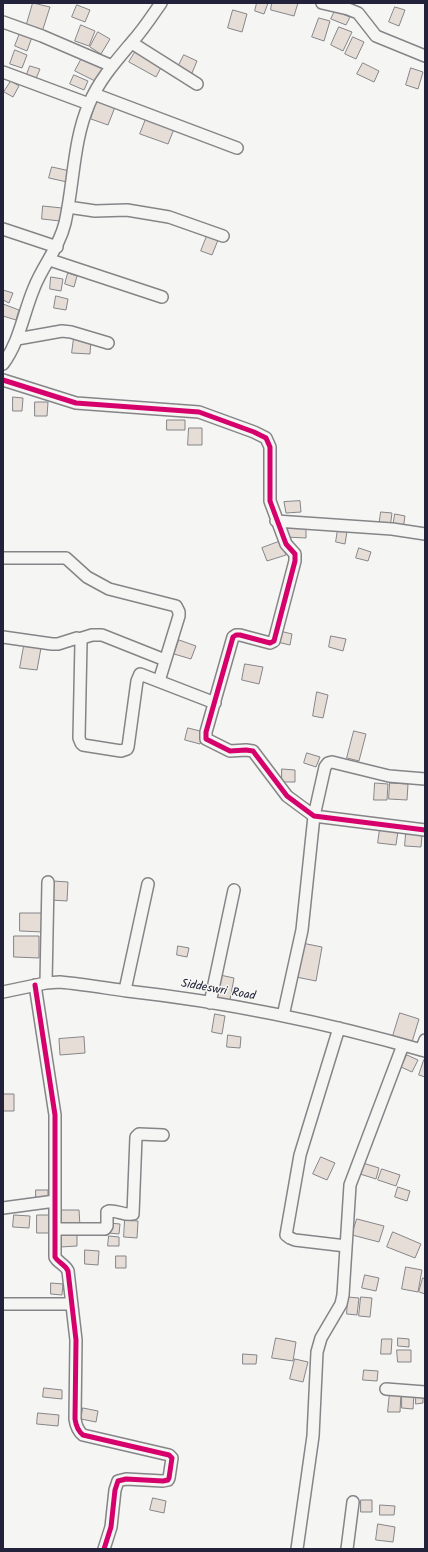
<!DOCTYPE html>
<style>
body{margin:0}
#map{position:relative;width:428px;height:1552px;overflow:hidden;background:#f5f5f3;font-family:Kalam,sans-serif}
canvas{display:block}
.frame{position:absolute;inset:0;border:4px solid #22223b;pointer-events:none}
</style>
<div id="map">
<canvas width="428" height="1552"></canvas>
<div class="frame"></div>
</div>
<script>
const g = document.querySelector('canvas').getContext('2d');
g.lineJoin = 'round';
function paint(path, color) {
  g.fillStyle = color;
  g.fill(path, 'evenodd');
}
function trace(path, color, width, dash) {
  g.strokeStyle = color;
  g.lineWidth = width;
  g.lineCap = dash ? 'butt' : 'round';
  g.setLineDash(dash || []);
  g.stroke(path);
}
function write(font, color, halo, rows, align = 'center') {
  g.font = font + ' Kalam,sans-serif';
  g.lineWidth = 3;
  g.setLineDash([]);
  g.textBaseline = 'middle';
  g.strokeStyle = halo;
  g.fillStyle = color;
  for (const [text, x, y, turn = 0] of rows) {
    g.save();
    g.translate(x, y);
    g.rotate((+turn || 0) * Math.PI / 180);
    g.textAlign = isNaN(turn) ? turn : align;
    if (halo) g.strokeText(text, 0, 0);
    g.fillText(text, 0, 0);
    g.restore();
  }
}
const building = new Path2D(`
 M33 3 50 7 42 32 26 27Z
 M257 3H268L264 14 255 11Z
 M272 3H298L294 16 271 10Z
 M77 5 90 10 85 22 72 17Z
 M395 7 405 10 399 26 389 22Z
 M233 10 247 14 242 32 228 28Z
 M335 11 350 17 346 25 331 19Z
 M319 18 330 21 324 41 312 37Z
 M81 25 95 31 89 46 75 41Z
 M339 27 352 32 343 51 331 45Z
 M98 32 110 39 101 54 90 47Z
 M20 33 32 37 27 51 15 46Z
 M353 37 364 42 356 59 345 54Z
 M137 49 163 64 156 77 129 62Z
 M15 50 27 55 22 68 10 64Z
 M184 55 197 61 192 73 178 67Z
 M82 58 104 68 97 82 75 71Z
 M363 63 379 71 374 82 357 74Z
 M30 66 40 69 35 81 26 77Z
 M411 68 423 72 418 89 406 85Z
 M74 75 88 81 84 90 70 84Z
 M11 81 19 86 13 97 4 92Z
 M97 100 115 107 108 125 91 119Z
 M146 119 174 129 168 144 140 134Z
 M52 167 70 171 67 182 49 178Z
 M43 206 62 208 60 221 42 219Z
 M207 236 218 240 212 255 201 251Z
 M68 273 77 276 74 287 65 284Z
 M51 277 63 279 61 291 50 289Z
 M3 290 13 293 9 303 3 300Z
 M56 296 68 299 66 310 54 308Z
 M3 304 19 310 16 320 3 316Z
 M74 338 91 339 90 354 72 353Z
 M13 397 23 398 22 411H13Z
 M35 402H48L47 416H35Z
 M167 420H185V430H167Z
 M189 428H202V445H188Z
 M300 501 301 512 286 513 284 502Z
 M381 512 392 513 390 528 379 527Z
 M395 514 405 516 403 529 393 527Z
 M286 525 306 526V538L286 537Z
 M338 529 347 531 345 544 336 542Z
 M281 541 286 555 267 561 262 548Z
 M359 548 371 552 368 561 356 558Z
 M280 631 292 634 290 645 277 642Z
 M331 636 346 639 343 651 329 647Z
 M179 640 196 646 191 659 174 654Z
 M24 646 41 648 37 670 20 668Z
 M245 664 263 667 259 684 242 680Z
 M317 692 328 695 323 718 313 716Z
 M188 728 204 732 200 744 185 740Z
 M354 731 366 734 359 761 347 758Z
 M307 753 320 757 316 767 304 763Z
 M282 769 295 770V782H282Z
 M375 783 388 784 387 800H374Z
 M390 783 408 784 407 800 389 799Z
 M380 829 398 831 396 845 378 843Z
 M406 834 422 835 421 847 405 846Z
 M53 881 68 882 67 901 51 900Z
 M20 913H44L43 932 20 931Z
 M14 936H39V958L14 957Z
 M302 943 322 947 316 981 296 977Z
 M178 946 189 948 187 957 177 955Z
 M220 975 234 978 230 1000 215 998Z
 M400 1013 419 1019 412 1042 393 1036Z
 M215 1014 225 1016 222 1034 212 1032Z
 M228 1035 241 1037 240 1048 227 1047Z
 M84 1037 85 1053 60 1055 59 1039Z
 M407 1055 418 1060 412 1072 401 1067Z
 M424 1060 425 1061V1077L419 1075Z
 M3 1094H14V1111H3Z
 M321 1157 335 1163 327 1180 313 1174Z
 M363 1163 379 1168 376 1179 360 1174Z
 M382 1169 400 1175 396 1186 378 1180Z
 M398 1187 410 1191 407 1201 395 1197Z
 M36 1190H48V1199H36Z
 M58 1210H79L80 1226H58Z
 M14 1215 30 1216 29 1228 13 1227Z
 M37 1215H50L51 1233H37Z
 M357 1219 384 1226 379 1242 352 1235Z
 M125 1220 138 1221 137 1238 124 1237Z
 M109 1223 120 1224 119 1234 108 1233Z
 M61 1232H77V1246L61 1247Z
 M393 1232 421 1244 415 1258 387 1247Z
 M109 1236 119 1237V1246H108Z
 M85 1250 99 1251 98 1265 85 1264Z
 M116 1256H126V1268H116Z
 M406 1267 422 1270 418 1292 402 1289Z
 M365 1275 379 1278 376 1291 362 1288Z
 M423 1278 425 1279V1294L419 1292Z
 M51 1283 63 1284 62 1295 51 1294Z
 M348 1297 359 1298 357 1315 347 1314Z
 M361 1297 372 1298 370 1317 359 1316Z
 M276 1338 296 1342 293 1361 272 1358Z
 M398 1338 409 1339V1347L398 1346Z
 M382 1339H392L391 1354H381Z
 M397 1350H411V1362H398Z
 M243 1354 257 1355 256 1364H243Z
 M295 1359 308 1362 303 1382 290 1379Z
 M364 1370 378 1371 377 1381 363 1380Z
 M44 1388 62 1390V1399L43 1397Z
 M390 1392 401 1393 400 1412H388Z
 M402 1393H414L413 1409 402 1408Z
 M416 1393H423V1403L416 1404Z
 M83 1408 98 1411 96 1422 81 1419Z
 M38 1413 59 1415 58 1426 37 1424Z
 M153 1498 166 1501 164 1513 150 1510Z
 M361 1500H372V1512H361Z
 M380 1505 395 1506 394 1515H380Z
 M378 1524 395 1527 393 1542 376 1540Z`);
paint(building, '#e6ddd7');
trace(building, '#858589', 1);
const street = new Path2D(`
 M322 3 348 9 358 13 376 36 425 56
 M3 22 42 36 112 66
 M132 43 197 84
 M3 72 89 104
 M94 94 237 148
 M68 207 95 211 127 210 169 217 223 236
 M3 229 57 247
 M50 260 162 297
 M17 339 62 331 71 332 108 343
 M3 364C20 341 23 314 34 288 43 265 59 248 65 223 74 183 73 141 89 104 99 80 116 61 132 42 143 30 152 16 161 3
 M3 380 76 403 199 412 254 432 266 438 270 447V501L286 544 295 554V561L274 641 270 643 240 635H236L233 637 206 732V739L230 751 246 750 253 751 287 796 314 816 425 830
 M276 521 392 529 425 534
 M3 558H66L87 577 109 589 176 606 179 612V616L159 681
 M3 637 52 644H58L77 638 81 642 79 738 81 743 83 745 121 751 127 749 128 747 137 681 140 674 215 703
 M79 639 92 635H102L165 660
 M46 983 48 882
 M35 985 55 1115V1257C58 1263 65 1264 68 1271L76 1340 75 1419C76 1426 78 1431 83 1435L169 1455 172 1458 169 1478 168 1480 163 1481 126 1479 118 1481 115 1490 111 1527 104 1549
 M125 990 148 884
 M3 992 46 983 60 982C83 984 105 988 127 991 227 1002 328 1023 425 1051
 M210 1003 234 890
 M283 1016 302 930 314 816 325 767 328 763 332 762 389 776 425 779
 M339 1028 300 1155 286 1235 290 1238 295 1240 346 1246
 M421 1050 425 1040
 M3 1208 55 1201
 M55 1229H105L107 1226V1212L109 1211C117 1210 125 1216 133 1214L136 1137 139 1134 163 1135
 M3 1304H72
 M386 1389 425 1392
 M297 1549 313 1436 317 1352 321 1338 341 1304 343 1295 350 1185 403 1045
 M347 1549 353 1502`);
trace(street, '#858589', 14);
trace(street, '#f5f5f3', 11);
trace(new Path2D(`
 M3 380 76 403 199 412 254 432 266 438 270 447V501L286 544 295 554V561L274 641 270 643 240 635H236L233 637 206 732V739L230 751 246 750 253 751 287 796 314 816 425 830
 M35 985 55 1115V1257C58 1263 65 1264 68 1271L76 1340 75 1419C76 1426 78 1431 83 1435L169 1455 172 1458 169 1478 168 1480 163 1481 126 1479 118 1481 115 1490 111 1527 104 1549`), '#d6006c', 5);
write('12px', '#22223b', '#f6f6f2', [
 ["Siddeswri Road",218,991,10]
]);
</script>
